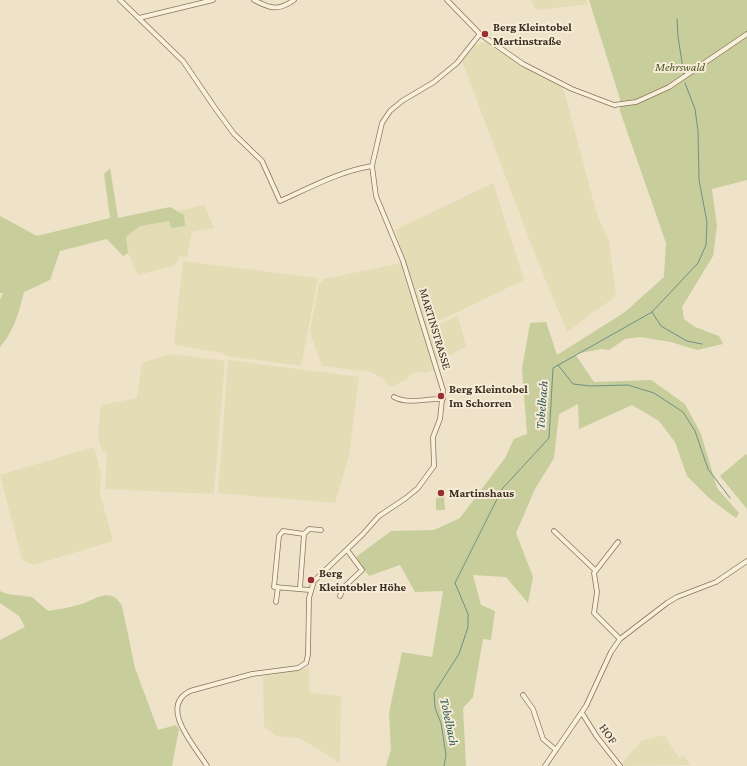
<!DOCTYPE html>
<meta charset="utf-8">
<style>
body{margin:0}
canvas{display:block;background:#eee2c8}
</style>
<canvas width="747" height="766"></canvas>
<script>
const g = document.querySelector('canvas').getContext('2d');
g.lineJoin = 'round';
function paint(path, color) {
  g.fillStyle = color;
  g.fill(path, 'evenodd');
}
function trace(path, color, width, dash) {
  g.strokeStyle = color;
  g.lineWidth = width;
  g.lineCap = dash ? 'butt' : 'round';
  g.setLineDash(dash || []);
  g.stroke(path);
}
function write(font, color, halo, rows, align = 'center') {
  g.font = font + ' "Crimson Pro",serif';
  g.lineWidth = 4;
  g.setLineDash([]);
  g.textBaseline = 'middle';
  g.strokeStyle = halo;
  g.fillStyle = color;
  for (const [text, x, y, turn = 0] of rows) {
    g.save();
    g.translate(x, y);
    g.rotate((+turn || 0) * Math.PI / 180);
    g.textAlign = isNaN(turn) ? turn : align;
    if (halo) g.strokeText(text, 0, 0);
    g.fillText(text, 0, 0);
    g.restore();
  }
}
paint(new Path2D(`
 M531 0H586L588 4 536 10Z
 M488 41 524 66 563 87 596 211 609 242 616 296 567 332 534 252 462 61 475 46 481 43Z
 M493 183 524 280 426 327 395 230Z
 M204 205 214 228 192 232 187 257 179 256 176 265 138 275 128 253 126 237 139 226 160 221H169L184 215 177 211Z
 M183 261 318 278 301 366 226 356 223 353 174 345Z
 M401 263 434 370 426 373 420 371 411 374 406 380 391 387 382 378 371 372 322 366 310 332 319 284 324 279Z
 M458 316 466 346 437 363 427 329Z
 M171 354 225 361 214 494 105 489 107 452 102 451 98 438 101 405 137 398 142 363Z
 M228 360 359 377 349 455 335 503 218 493Z
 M94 447 101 474 100 493 113 541 34 565 26 562 22 559 0 475Z
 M309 668V692L341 696 340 763 300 738 276 736 264 726 263 676Z
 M664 735 679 758 684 755 690 765 620 766 641 741Z`), '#e4dcb5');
paint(new Path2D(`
 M589 0H747V180L712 189 717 226 713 256 682 307 684 319 695 327 719 336 723 344 697 350 671 342 640 337 625 339 609 350 602 349 575 354 594 382 651 380 685 404 701 434 717 488 739 513 736 518 709 498 687 476 675 442 659 421 632 405 579 429 578 404 559 414 554 458 535 489 516 533 533 577 528 603 506 577 473 575 481 605 495 611 491 640 483 639 473 697 463 708 466 766H386L391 750 389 713 402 652 432 657 443 591 415 592 400 565 369 576 356 557 391 531 434 530 460 518 505 458 514 439 527 434 522 369 530 323 546 322 557 355 625 312 664 277 666 243 620 111V99Z
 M110 168 118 218 170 207 184 215 185 226 171 228 169 221 140 226 126 237 128 253 123 256 107 239 60 251 50 280 24 292C19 312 14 331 0 347V300L3 293H0V216L37 236 110 218 104 174Z
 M746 454 747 455V509L720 476Z
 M444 497 445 510H436V498Z
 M0 591 7 594 32 597 48 611C58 609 68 608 78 605 93 602 110 584 122 606L135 668 158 730 176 725 179 729 172 766H0V640L25 627 19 616 0 603Z`), '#c7cd9b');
trace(new Path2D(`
 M677 19 678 37 684 75
 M652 312 661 326 687 341 702 344
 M558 365 573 384 591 386 628 385 654 393 683 412 695 431 708 469 730 498
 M444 766 446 755 441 723 435 708 434 693 459 654 468 627V614L455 583 502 489 549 438 553 368 652 312 698 263 706 245 707 222 699 180 698 131 695 109 685 83`), '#6f9188', 1);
const minor = new Path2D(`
 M120 0 183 61 215 108 234 134 262 161 280 201C309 188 340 171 372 166
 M254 0C271 9 278 11 294 0
 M447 0 480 34 523 64 572 89 614 105 636 102 669 87 747 34
 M139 18 213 0
 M394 397C409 405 427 398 443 399
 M554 531 595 570
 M304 534 309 529 321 530
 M618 542 594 573 597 592 594 613 620 639
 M300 588 304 534 283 531 279 536 274 587 310 590
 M340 596 343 588 362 570 347 550
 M276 602 278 587
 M523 695 533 709 543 739 556 750
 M582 713 597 737 620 766
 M207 766C195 746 158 707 190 691L252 674 298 668 306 663 308 655 309 598 314 581 363 534 379 516 406 498 418 488 434 466 433 437 440 419 443 390 403 261 376 196 372 166 382 123 390 111 402 101 434 82 457 63 480 34
 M545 766 586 706 611 652 620 639 667 603 677 597 716 582 747 561`);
trace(minor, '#8a745d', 5.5);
trace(minor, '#f9f0db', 4);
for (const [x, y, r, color] of [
 [485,34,4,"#992d2f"],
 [441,396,4,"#992d2f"],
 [441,493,4,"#992d2f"],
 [311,580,4,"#992d2f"]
]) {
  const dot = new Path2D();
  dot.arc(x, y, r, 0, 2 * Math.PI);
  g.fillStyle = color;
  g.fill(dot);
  trace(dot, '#f6ecd7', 1.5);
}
write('bold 12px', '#3b2d20', '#f6ecd7', [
 ["Berg Kleintobel",493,27],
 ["Martinstraße",493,41],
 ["Berg Kleintobel",449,389],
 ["Im Schorren",449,403],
 ["Martinshaus",449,493],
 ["Berg",319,573],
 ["Kleintobler Höhe",319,587]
], 'left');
write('italic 12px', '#4b5727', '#f6ecd7', [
 ["Mehrswald",680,67]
]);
write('12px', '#3b2d20', '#f6ecd7', [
 ["MARTINSTRASSE",435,329,73],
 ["HOF",608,734,55]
]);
write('italic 13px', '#305a57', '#f6ecd7', [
 ["Tobelbach",542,405,-86],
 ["Tobelbach",449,722,78]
]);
</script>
